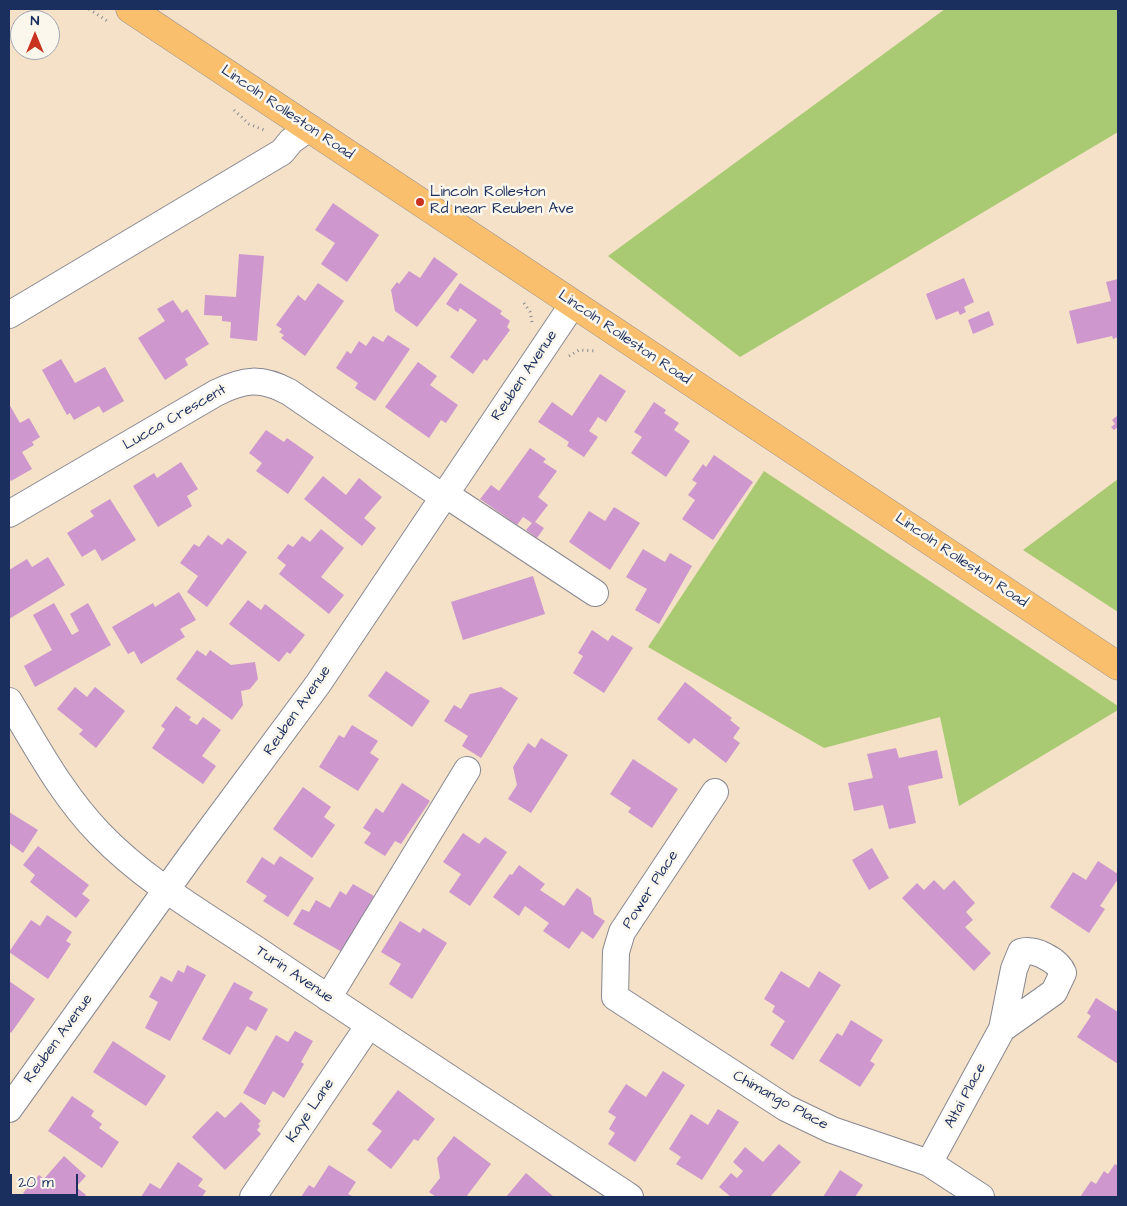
<!DOCTYPE html>
<style>
body{margin:0}
#map{position:relative;width:1127px;height:1206px;overflow:hidden;background:#f4e1c7;font-family:"Architects Daughter",sans-serif}
canvas{display:block}
.frame{position:absolute;inset:0;border:10px solid #1b2f5e;pointer-events:none}
.north{position:absolute;left:10px;top:10px;width:50px;height:50px;box-sizing:border-box;background:#fbf7ec;border:1px solid #a1a7b3;border-radius:50%;rotate:0deg;font-size:14px;font-weight:700;line-height:20px;text-align:center;color:#1b2f5e}
.north::after{content:'';display:block;margin:auto;width:18px;height:22px;background:#c8321e;clip-path:polygon(50% 0,100% 100%,50% 72%,0 100%)}
.scale{position:absolute;left:10px;top:1174px;width:68px;height:22px;box-sizing:border-box;border:2px solid #1b2f5e;border-top:0;padding-left:6px;font-size:15px;line-height:18px;white-space:nowrap;color:#1b2f5e;-webkit-text-stroke:4px #fbf7ec;paint-order:stroke}
</style>
<div id="map">
<canvas width="1127" height="1206"></canvas>
<div class="frame"></div>
<div class="north">N</div>
<div class="scale">20 m</div>
</div>
<script>
const g = document.querySelector('canvas').getContext('2d');
g.lineJoin = 'round';
function paint(path, color) {
  g.fillStyle = color;
  g.fill(path, 'evenodd');
}
function trace(path, color, width, dash) {
  g.strokeStyle = color;
  g.lineWidth = width;
  g.lineCap = dash ? 'butt' : 'round';
  g.setLineDash(dash || []);
  g.stroke(path);
}
function write(font, color, halo, rows, align = 'center') {
  g.font = font + ' "Architects Daughter",sans-serif';
  g.lineWidth = 5;
  g.setLineDash([]);
  g.textBaseline = 'middle';
  g.strokeStyle = halo;
  g.fillStyle = color;
  for (const [text, x, y, turn = 0] of rows) {
    g.save();
    g.translate(x, y);
    g.rotate((+turn || 0) * Math.PI / 180);
    g.textAlign = isNaN(turn) ? turn : align;
    if (halo) g.strokeText(text, 0, 0);
    g.fillText(text, 0, 0);
    g.restore();
  }
}
paint(new Path2D(`
 M945 9H1118V132L740 357 608 256Z
 M764 471 1118 706V710L959 806 940 717 824 748 648 647Z
 M1118 479V612L1023 550Z`), '#a9ca72');
paint(new Path2D(`
 M333 203 379 235 347 282 321 264 335 243 315 230Z
 M239 254 264 256 257 341 230 338 231 322 222 321V316L204 315 205 295 236 297Z
 M434 257 458 274 417 327 395 311 391 290 397 282 399 284 409 271 420 278Z
 M964 278 974 302 964 307 966 312 960 315 958 311 936 320 926 294Z
 M1118 279V337L1113 339 1112 336 1077 344 1069 311 1111 301 1106 282Z
 M318 283 344 301 305 356 281 338 284 335 279 332 282 329 276 325 298 295 305 301Z
 M460 283 502 311 500 314 510 321 507 327 510 330 487 361 484 359 473 374 450 357 477 320 460 308 458 312 446 304Z
 M173 300 182 313 187 309 209 344 185 359 188 365 165 380 138 338 165 321 157 309Z
 M989 311 994 325 973 334 968 320Z
 M388 335 410 349 375 401 355 388 358 383 336 368 347 351 351 354 359 341 366 346 373 336 383 342Z
 M61 359 75 383 105 367 124 401 103 413 99 406 74 420 70 413 67 415 42 370Z
 M418 362 437 376 430 385 458 405 446 423 441 420 429 438 385 407Z
 M600 374 626 391 606 422 598 417 589 431 598 437 584 457 567 446 569 442 538 422 552 402 572 416Z
 M654 402 666 410 664 413 679 423 674 430 690 441 666 477 631 453 642 437 634 432Z
 M9 404 20 423 29 418 40 437 32 442 34 445 22 452 32 469 11 481 9 478Z
 M1118 415V427L1114 430 1111 427 1115 424 1112 420Z
 M266 430 284 442 287 438 314 457 288 494 256 471 262 463 249 453Z
 M530 448 546 459 543 462 557 471 538 497 548 505 535 522 544 528 537 538 526 530 532 523 523 517 517 525 480 499 491 485 499 491Z
 M714 455 753 482 713 540 682 519 695 500 688 495 697 483 692 480 703 464 706 467Z
 M181 462 198 489 187 496 192 506 158 527 133 486 154 473 157 478Z
 M323 476 346 495 359 478 382 497 364 518 376 528 362 546 304 499Z
 M110 499 136 540 102 561 95 549 82 557 67 533 94 516 90 511Z
 M614 507 640 523 610 570 569 542 589 511 605 521Z
 M321 529 344 548 321 577 344 595 329 614 279 574 286 565 277 558 288 544 293 547 302 536 310 542Z
 M208 535 222 545 228 538 247 552 207 607 187 592 198 576 180 563 194 544 199 547Z
 M643 549 665 562 670 553 692 566 659 624 635 610 647 589 626 577Z
 M48 557 65 585 9 619V570L27 559 32 567Z
 M533 576 545 614 463 640 451 602Z
 M179 592 196 620 180 629 185 637 141 664 134 651 128 654 112 627 153 603 155 607Z
 M248 600 261 610 265 604 305 635 290 654 287 652 279 662 229 624Z
 M54 603 72 635 79 631 70 614 88 603 111 645 35 687 24 666 52 650 33 615Z
 M592 630 608 641 612 635 633 648 604 693 573 673 583 656 578 653Z
 M197 650 206 656 210 650 231 665 255 662 258 679 250 689 241 691 243 705 232 720 176 679Z
 M386 671 430 701 412 727 368 696Z
 M685 682 732 718 730 720 740 728 733 738 740 743 726 763 694 738 689 744 657 719Z
 M75 687 87 697 95 687 125 711 96 748 79 734 83 730 57 709Z
 M501 687 518 698 481 758 462 746 468 736 444 721 454 705 461 709 470 694Z
 M176 706 191 717 189 720 197 725 203 717 221 730 202 756 216 766 203 784 152 748 165 729 161 726Z
 M352 725 378 741 370 753 379 759 358 791 319 767 339 735 344 738Z
 M541 738 568 755 531 813 508 799 517 785 513 767 528 743 535 748Z
 M896 748 899 758 937 750 943 778 908 786 916 823 889 829 883 805 854 811 848 783 873 778 867 754Z
 M633 759 678 789 652 828 628 812 631 808 610 794Z
 M402 783 430 801 401 844 395 841 385 856 364 843 371 833 363 828 376 808 383 813Z
 M303 787 331 807 324 817 335 825 312 858 273 829Z
 M9 812 38 830 23 853 9 843Z
 M463 833 479 844 485 837 507 852 470 906 449 892 461 874 443 862Z
 M38 846 89 885 82 894 90 900 76 918 30 882 35 875 23 865Z
 M872 848 889 878 869 890 852 860Z
 M280 856 314 878 288 917 263 901 267 896 246 882 262 857 274 865Z
 M1098 861 1118 874V879L1100 906 1105 909 1089 933 1050 907 1073 872 1086 880Z
 M519 865 545 884 540 890 564 906 577 888 591 898 594 914 605 921 593 939 582 931 569 949 543 931 549 923 525 906 519 916 493 897 510 874 512 875Z
 M934 880 944 890 954 880 975 903 966 912 973 920 965 927 991 953 974 971 902 898 917 883 924 890Z
 M353 884 374 896 342 952 293 924 302 909 309 912 316 900 330 908 340 891 346 895Z
 M47 915 72 932 66 941 71 944 48 979 9 952 31 920 40 926Z
 M400 921 420 933 423 928 447 943 412 999 389 984 401 964 381 952Z
 M187 965 206 975 170 1041 145 1028 158 1002 149 997 161 976 172 982 178 970 184 973Z
 M781 971 809 988 819 971 841 985 793 1060 770 1045 785 1021 772 1012 775 1006 764 999Z
 M9 981 35 999 11 1033 9 1031Z
 M234 982 253 992 249 999 268 1009 256 1031 247 1026 230 1055 202 1039Z
 M1096 998 1118 1012V1064L1077 1037 1091 1016 1087 1013Z
 M851 1020 883 1040 870 1061 875 1064 860 1087 819 1061 837 1033 842 1036Z
 M295 1031 313 1041 301 1062 304 1064 284 1098 273 1091 265 1105 243 1093 276 1035 288 1042Z
 M113 1041 166 1076 146 1106 93 1072Z
 M663 1071 685 1085 635 1162 608 1144 615 1133 609 1129 616 1117 608 1112 626 1084 646 1097Z
 M398 1090 435 1119 418 1141 414 1139 391 1169 367 1150 382 1131 372 1124Z
 M72 1096 94 1111 91 1116 102 1124 99 1128 119 1142 102 1168 48 1131Z
 M241 1102 261 1121 258 1124 260 1126 257 1130 261 1134 225 1170 192 1137 217 1111 225 1118Z
 M718 1109 739 1122 702 1180 676 1164 681 1157 669 1149 691 1114 708 1125Z
 M454 1136 491 1164 466 1197H436L429 1192 440 1178 437 1158Z
 M779 1144 801 1162 770 1197H731L719 1187 731 1173 737 1178 743 1171 733 1162 745 1147 763 1162Z
 M64 1156 86 1176 76 1187 86 1195 85 1197H29L23 1193 39 1175 44 1179Z
 M178 1162 203 1179 198 1186 206 1191 202 1197H141L150 1183 160 1189Z
 M1115 1164 1118 1166V1197H1080L1091 1181 1096 1184 1104 1171 1108 1174Z
 M329 1165 356 1182 348 1194 354 1197H301L309 1185 314 1188Z
 M840 1170 863 1185 855 1197H823Z
 M526 1173 554 1197H506Z`), '#ce97cd');
const minor = new Path2D(`
 M9 315 282 152 291 141 309 128
 M445 494 595 593
 M9 514 216 393C244 379 261 377 289 392L443 497
 M9 701C37 747 62 795 100 834 148 884 212 919 269 958 389 1039 510 1118 630 1197
 M715 792 622 932 616 952 615 997 786 1108 832 1130 929 1163 981 1197
 M328 998 467 770
 M9 1109 192 854 318 684 573 304
 M929 1163 1002 1029 1014 969 1021 952C1034 948 1058 960 1063 973L1054 992 1002 1029
 M253 1197 369 1025`);
const major = new Path2D(`
 M130 9 1118 666`);
trace(minor, '#888892', 28);
trace(major, '#888892', 29);
trace(new Path2D(`
 M89 9 109 22
 M234 110 249 124 264 130
 M524 303 530 312 532 322
 M569 356 579 350 596 351`), '#888892', 3, [1, 4]);
trace(minor, '#fff', 26);
trace(major, '#f9bf6d', 28);
for (const [x, y, r, color] of [
 [420,202,5,"#c8321e"]
]) {
  const dot = new Path2D();
  dot.arc(x, y, r, 0, 2 * Math.PI);
  g.fillStyle = color;
  g.fill(dot);
  trace(dot, '#fbf7ec', 2);
}
write('15px', '#1b2f5e', '#fbf7ec', [
 ["Lincoln Rolleston Road",287,113,34],
 ["Lincoln Rolleston Road",624,338,34],
 ["Reuben Avenue",525,376,-56],
 ["Lucca Crescent",175,418,-30],
 ["Lincoln Rolleston Road",961,561,34],
 ["Reuben Avenue",298,711,-55],
 ["Power Place",651,890,-57],
 ["Turin Avenue",294,975,34],
 ["Reuben Avenue",59,1039,-54],
 ["Altai Place",966,1096,-62],
 ["Chimango Place",780,1101,29],
 ["Kaye Lane",311,1111,-56]
]);
write('15px', '#1b2f5e', '#fbf7ec', [
 ["Lincoln Rolleston",430,193],
 ["Rd near Reuben Ave",430,210]
], 'left');
</script>
